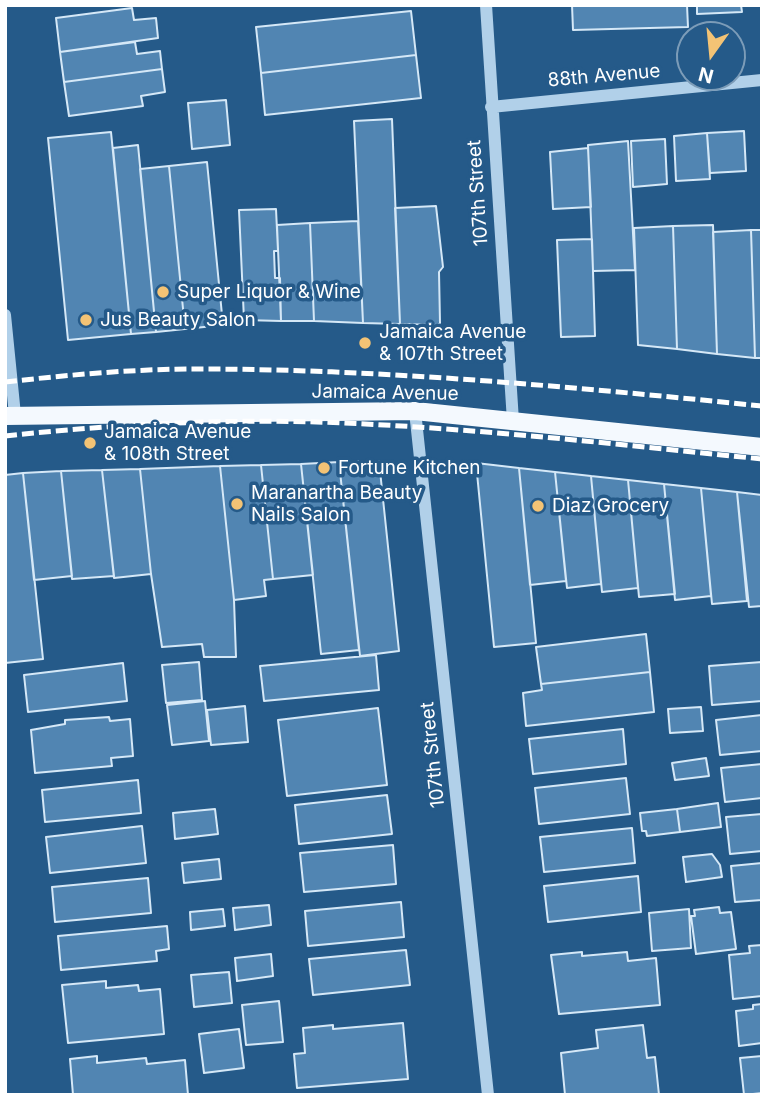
<!DOCTYPE html>
<style>
body{margin:0}
#map{position:relative;width:767px;height:1100px;overflow:hidden;background:#255a89;font-family:Inter,sans-serif}
canvas{display:block}
.frame{position:absolute;inset:0;border:7px solid #fff;pointer-events:none}
.north{position:absolute;left:676px;top:21px;width:70px;height:70px;box-sizing:border-box;background:#255a89;border:2px solid #7c9cb8;border-radius:50%;rotate:195deg;font-size:19px;font-weight:700;line-height:28px;text-align:center;color:#fff}
.north::after{content:'';display:block;margin:auto;width:24px;height:32px;background:#f3c375;clip-path:polygon(50% 0,100% 100%,50% 72%,0 100%)}
</style>
<div id="map">
<canvas width="767" height="1100"></canvas>
<div class="frame"></div>
<div class="north">N</div>
</div>
<script>
const g = document.querySelector('canvas').getContext('2d');
g.lineJoin = 'round';
function paint(path, color) {
  g.fillStyle = color;
  g.fill(path, 'evenodd');
}
function trace(path, color, width, dash) {
  g.strokeStyle = color;
  g.lineWidth = width;
  g.lineCap = dash ? 'butt' : 'round';
  g.setLineDash(dash || []);
  g.stroke(path);
}
function write(font, color, halo, rows, align = 'center') {
  g.font = font + ' Inter,sans-serif';
  g.lineWidth = 7;
  g.setLineDash([]);
  g.textBaseline = 'middle';
  g.strokeStyle = halo;
  g.fillStyle = color;
  for (const [text, x, y, turn = 0] of rows) {
    g.save();
    g.translate(x, y);
    g.rotate((+turn || 0) * Math.PI / 180);
    g.textAlign = isNaN(turn) ? turn : align;
    if (halo) g.strokeText(text, 0, 0);
    g.fillText(text, 0, 0);
    g.restore();
  }
}
const building = new Path2D(`
 M572 5H687L688 27 573 30Z
 M697 5H741L742 12 697 14Z
 M132 8 134 20 156 18 158 38 60 52 56 18Z
 M411 11 416 55 261 73 256 27Z
 M135 42 137 54 160 51 162 69 64 82 60 52Z
 M416 55 421 98 265 115 261 73Z
 M162 69 165 92 141 96 143 106 69 116 64 82Z
 M226 100 230 145 192 149 188 103Z
 M392 119 400 324 363 323 354 121Z
 M744 131 746 171 710 173 707 133Z
 M111 132 131 334 68 340 48 138Z
 M707 133 710 179 676 181 674 136Z
 M665 139 667 184 633 187 631 141Z
 M628 141 635 270 593 271 588 145Z
 M138 145 156 332 131 334 113 148Z
 M588 148 591 207 553 209 550 152Z
 M207 162 223 325 185 329 169 166Z
 M169 166 185 329 156 332 140 169Z
 M436 206 443 267 439 272 440 323 438 325 400 324 395 208Z
 M276 209 278 251H274L275 278H280L281 321 244 320 239 210Z
 M358 221 363 323 314 321 310 223Z
 M310 223 314 321H281L277 225Z
 M713 225 717 354 677 349 673 226Z
 M673 226 677 349 638 345 634 228Z
 M751 230 755 358 717 354 713 232Z
 M751 230H762V358H755Z
 M592 239 595 336 561 337 557 240Z
 M379 461 399 651 360 656 339 462Z
 M339 462 359 650 321 654 301 464Z
 M476 463 519 468 536 643 494 647Z
 M301 464 313 575 273 579 261 465Z
 M261 465 273 579 264 580 266 596 234 600 220 466Z
 M220 466 234 600 236 657H204L202 644 162 647 151 574 140 469Z
 M519 468 555 472 566 581 530 585Z
 M140 469 151 574 114 578 102 470Z
 M102 470 114 576 72 579 61 471Z
 M61 471 72 576 34 580 23 473Z
 M555 472 591 476 601 584 567 588Z
 M23 473 43 659 5 663V475Z
 M591 476 628 480 638 588 602 592Z
 M628 480 664 484 675 594 639 597Z
 M664 484 701 488 711 596 675 600Z
 M701 488 737 492 747 601 712 604Z
 M737 492 762 495V606L749 607Z
 M646 634 650 672 541 684 536 647Z
 M376 655 379 690 264 701 260 666Z
 M199 662 202 700 166 703 162 665Z
 M762 662V701L712 705 709 666Z
 M123 663 127 701 28 712 24 675Z
 M650 672 654 712 526 726 523 693 542 690 541 684Z
 M205 701 209 741 172 745 167 705Z
 M245 706 248 742 211 745 207 710Z
 M701 707 703 731 670 733 668 709Z
 M378 708 387 785 287 796 278 720Z
 M762 715V751L720 755 716 720Z
 M109 717 110 721 130 719 133 756 111 758 112 766 35 773 31 730 65 724V720Z
 M623 729 626 764 533 774 529 739Z
 M706 758 709 776 675 780 672 763Z
 M762 764V798L725 802 721 768Z
 M626 778 630 814 539 824 535 788Z
 M138 780 141 813 45 822 42 790Z
 M387 795 392 834 299 844 295 805Z
 M718 803 721 827 680 832 677 809Z
 M215 809 218 834 175 839 173 813Z
 M677 809 680 832 647 836 646 831H642L640 813Z
 M762 814V851L730 854 726 817Z
 M142 826 146 863 50 873 46 837Z
 M632 828 635 863 544 872 540 837Z
 M393 845 396 884 304 892 300 853Z
 M712 854 720 865 722 877 686 882 683 857Z
 M219 859 221 879 184 883 182 863Z
 M762 863V900L735 902 731 866Z
 M638 876 641 912 548 922 544 886Z
 M148 878 151 913 55 922 52 887Z
 M401 902 404 937 308 946 305 911Z
 M269 905 271 925 235 930 233 908Z
 M719 907 720 913 731 912 736 949 696 954 691 916H695L694 910Z
 M223 909 225 926 191 930 190 912Z
 M689 909 691 948 652 951 649 913Z
 M167 926 169 949 156 951 157 961 61 970 58 936Z
 M762 945V996L733 999 729 955 750 953 749 946Z
 M406 950 410 985 313 995 309 959Z
 M582 952V956L627 952 628 961 656 958 660 1005 559 1014 551 955Z
 M271 954 273 976 237 981 235 958Z
 M229 972 232 1003 194 1007 191 975Z
 M106 981V988L138 985 139 991 160 989 164 1034 68 1043 62 985Z
 M279 1001 283 1042 246 1045 242 1005Z
 M762 1004V1043L739 1046 736 1011 753 1009V1005Z
 M403 1023 408 1079 297 1088 294 1054 305 1053 303 1028 333 1025V1029Z
 M643 1025 647 1058 655 1057 659 1095H565L561 1053 598 1048 596 1030Z
 M239 1029 244 1068 204 1073 199 1034Z
 M97 1056V1063L146 1058 147 1064 185 1060 188 1095H73L70 1059Z
 M762 1056V1093L744 1095 740 1058Z`);
paint(building, '#5185b2');
trace(building, '#d5e8f7', 2);
trace(new Path2D(`
 M486 5 513 421
 M491 107 762 80
 M5 315 15 415
 M415 411 488 1095`), '#b1d0e9', 12);
trace(new Path2D(`
 M5 416 415 411 762 447`), '#f4f9fe', 18);
trace(new Path2D(`
 M5 382C68 375 132 369 196 369 385 369 573 387 762 406
 M5 436C118 424 231 418 344 423 484 429 623 445 762 459`), '#fff', 5, [12, 5]);
for (const [x, y, r, color] of [
 [163,292,7,"#f3c375"],
 [86,320,7,"#f3c375"],
 [365,343,7,"#f3c375"],
 [90,443,7,"#f3c375"],
 [324,468,7,"#f3c375"],
 [237,504,7,"#f3c375"],
 [538,506,7,"#f3c375"]
]) {
  const dot = new Path2D();
  dot.arc(x, y, r, 0, 2 * Math.PI);
  g.fillStyle = color;
  g.fill(dot);
  trace(dot, '#255a89', 2.5);
}
write('19px', '#fff', '#255a89', [
 ["88th Avenue",604,76,-5],
 ["107th Street",478,193,-94],
 ["Jamaica Avenue",385,393,1],
 ["107th Street",433,755,-96]
]);
write('19px', '#fff', '#255a89', [
 ["Super Liquor & Wine",177,292],
 ["Jus Beauty Salon",100,320],
 ["Jamaica Avenue",379,332],
 ["& 107th Street",379,354],
 ["Jamaica Avenue",104,432],
 ["& 108th Street",104,454],
 ["Fortune Kitchen",338,468],
 ["Maranartha Beauty",251,493],
 ["Nails Salon",251,515],
 ["Diaz Grocery",552,506]
], 'left');
</script>
